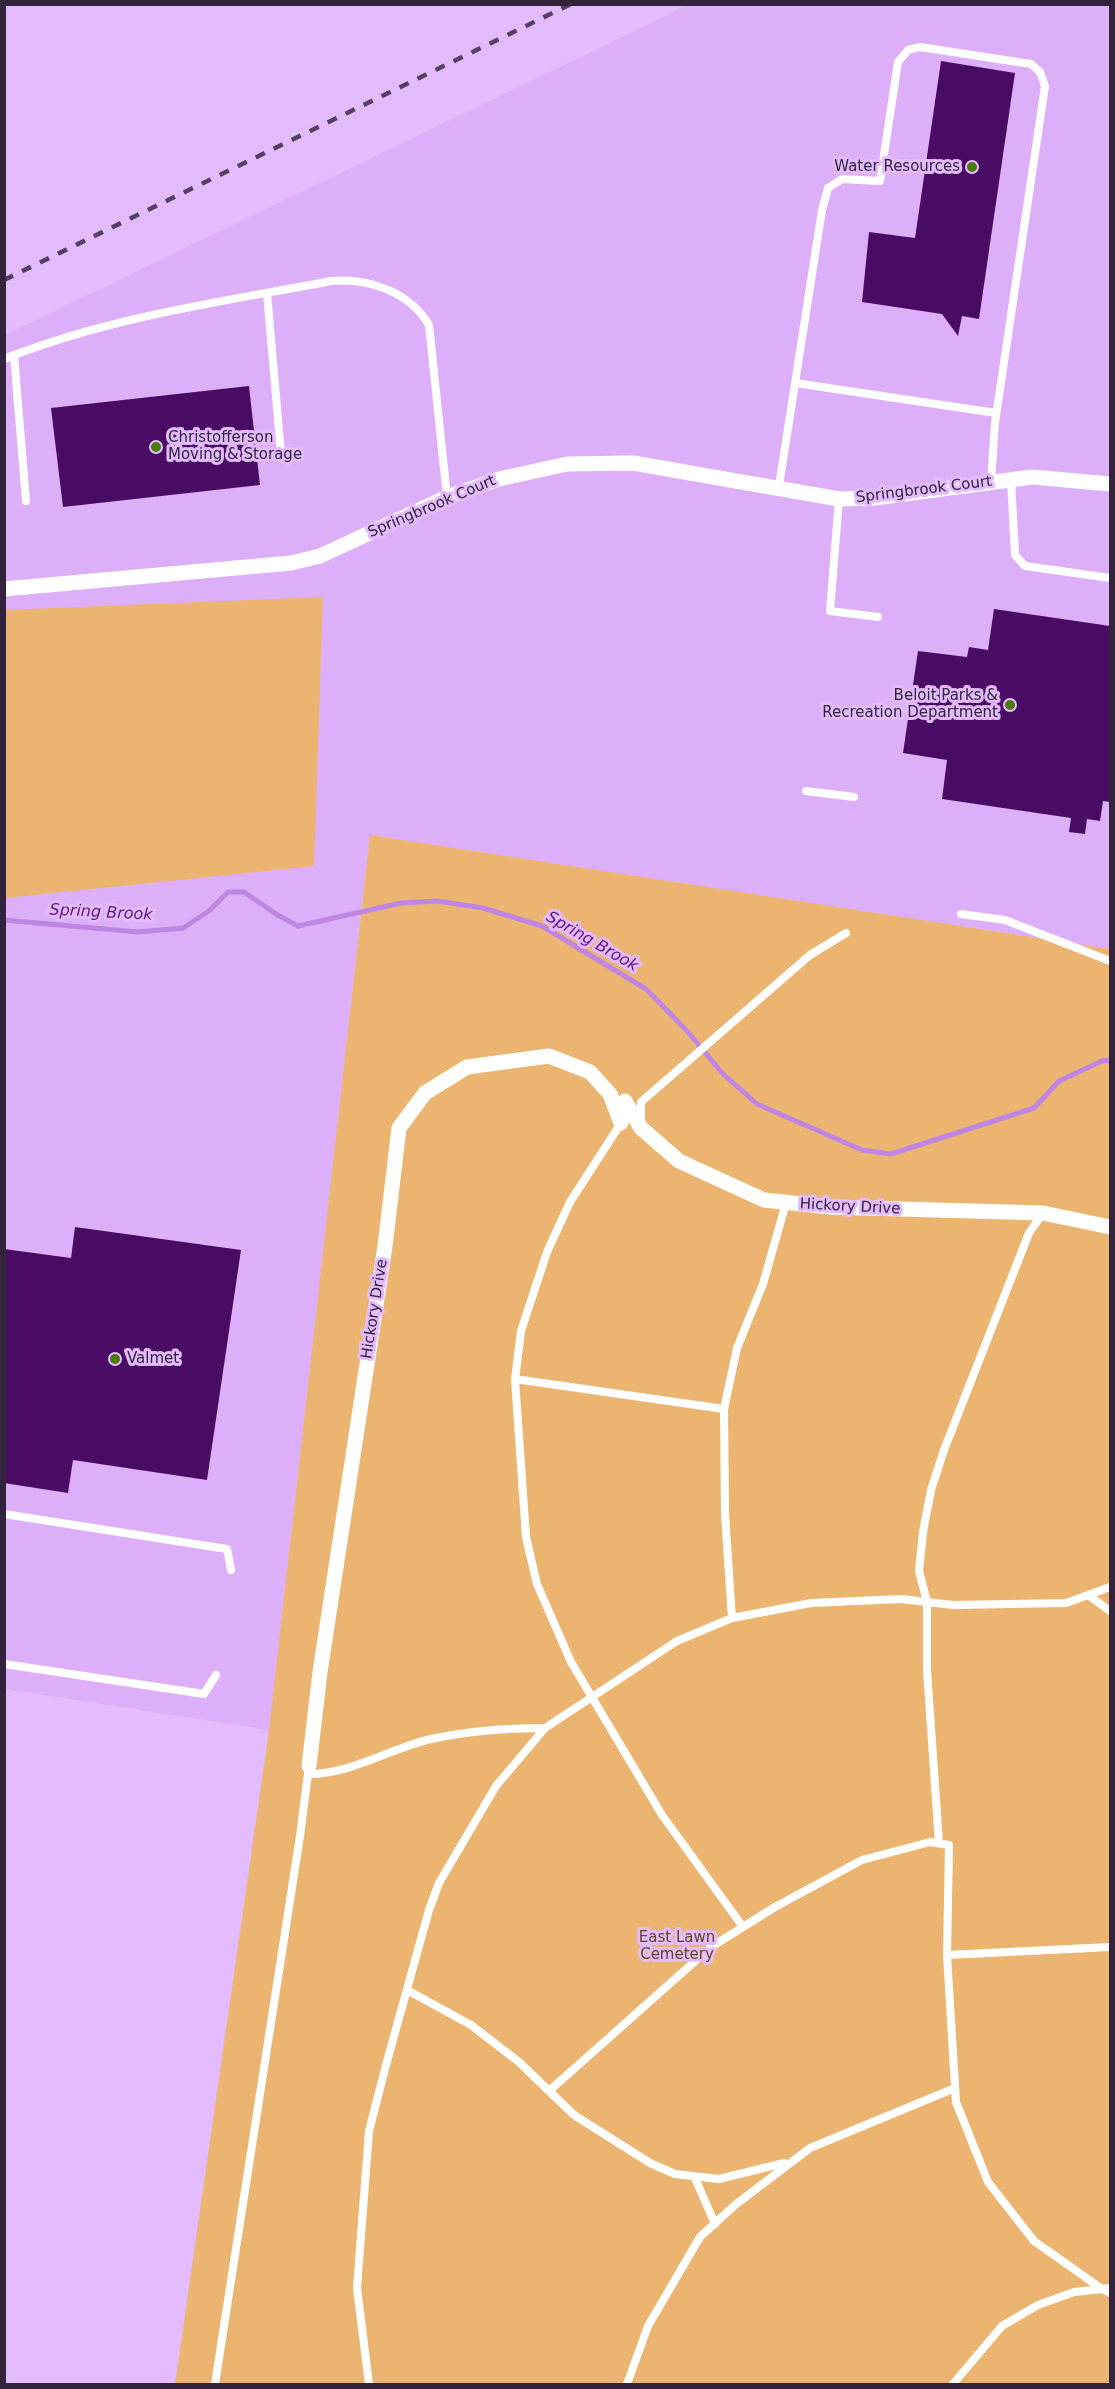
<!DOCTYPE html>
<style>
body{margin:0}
#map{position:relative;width:1115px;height:2389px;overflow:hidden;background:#e4bbfe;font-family:"DejaVu Sans",sans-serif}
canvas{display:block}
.frame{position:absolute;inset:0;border:6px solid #33233d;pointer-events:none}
</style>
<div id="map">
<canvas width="1115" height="2389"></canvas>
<div class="frame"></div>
</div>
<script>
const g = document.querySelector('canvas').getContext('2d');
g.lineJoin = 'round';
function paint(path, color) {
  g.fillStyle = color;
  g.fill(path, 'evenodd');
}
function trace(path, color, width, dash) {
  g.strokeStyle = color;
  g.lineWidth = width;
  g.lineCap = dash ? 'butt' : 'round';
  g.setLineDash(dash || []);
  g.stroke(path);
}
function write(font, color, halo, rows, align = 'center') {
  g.font = font + ' "DejaVu Sans",sans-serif';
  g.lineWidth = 6;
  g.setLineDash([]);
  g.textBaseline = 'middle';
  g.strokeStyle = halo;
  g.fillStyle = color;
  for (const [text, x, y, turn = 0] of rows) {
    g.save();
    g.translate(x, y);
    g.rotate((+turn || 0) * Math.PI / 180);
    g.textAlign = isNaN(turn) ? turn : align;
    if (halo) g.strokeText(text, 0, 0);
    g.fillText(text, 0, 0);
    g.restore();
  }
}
paint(new Path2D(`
 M688 5H1110V949L370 835 269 1730 5 1689V335Z`), '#ddaff8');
paint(new Path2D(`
 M323 597 314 866 5 898V610Z
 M370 835 1110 949V2384H175L269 1730Z`), '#ebb571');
trace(new Path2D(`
 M4 920 138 932 183 928 209 911 228 892H244L276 914 298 926 401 903 437 901 483 908 542 926 646 989 688 1032 723 1074 757 1104 862 1150 891 1154 1034 1108 1059 1081 1102 1061 1110 1060`), '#bf85e2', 5);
paint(new Path2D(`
 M941 61 1015 73 979 319 962 316 958 336 942 314 862 302 869 232 915 238Z
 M249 386 260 485 63 507 51 408Z
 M994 609 1110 626V802L1103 801 1100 821 1087 819 1085 834 1069 832 1071 818 942 799 947 760 903 753 918 651 967 657 969 647 988 650Z
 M75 1227 241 1250 207 1480 73 1460 68 1493 4 1483V1249L71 1258Z`), '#4a0b65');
trace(new Path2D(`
 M267 293 281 454
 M14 355 26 501
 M4 359C109 317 221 302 331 281 368 278 409 291 429 325L447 497
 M795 383 996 413
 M1011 480 1015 555 1025 566 1110 578
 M779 486 822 210 828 188 842 179 880 181 898 62 908 50 920 47 1031 64 1040 72 1045 86 995 423 991 482
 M839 499 830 611 878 617
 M806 791 854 797
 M961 914 1005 920 1110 961
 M621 1123 570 1202 547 1252 521 1331 515 1379 526 1537 537 1584 571 1662 662 1815 743 1927
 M641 1123V1102L810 955 846 933
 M515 1379 724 1409
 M4 1514 227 1549 231 1570
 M1088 1595 1110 1611
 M732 1618 725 1514 724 1409 737 1348 763 1284 786 1203
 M4 1664 204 1694 216 1675
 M308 1774C352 1774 388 1749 431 1739 468 1731 508 1728 545 1728
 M939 1843 927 1670V1602L919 1571 923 1532 931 1490 944 1450 1029 1233 1043 1213
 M407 1990 471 2025 519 2062 574 2115 650 2163 675 2174 719 2179 784 2163
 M549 2091 711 1947 775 1907 862 1860 930 1842 949 1845 947 1955
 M695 2178 715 2224
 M1110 2288 1102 2289 1110 2293
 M1102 2289 1034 2241 988 2182 956 2102 947 1955 1110 1947
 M215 2384 300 1836 309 1766
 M369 2384 357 2288 369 2131 386 2065 429 1910 439 1883 496 1786 545 1728 677 1641 732 1618 811 1603 901 1599 953 1605 1066 1603 1110 1587
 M627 2384 648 2326 700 2237 735 2205 810 2148 955 2088
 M953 2384 1002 2326 1038 2305 1074 2292 1102 2289`), '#fff', 8);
trace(new Path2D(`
 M4 589 291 563 320 556 447 497 499 479 567 464 633 463 839 499 875 498 1032 477 1110 484
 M625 1101 641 1128 679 1161 764 1200 830 1207 1043 1213 1110 1227
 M309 1766 320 1672 385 1246 399 1128 425 1093 467 1067 549 1056 590 1072 610 1094 621 1123`), '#fff', 15);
trace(new Path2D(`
 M4 280 571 4`), '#564164', 4.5, [10, 10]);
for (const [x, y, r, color] of [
 [972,167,6,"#4a7b07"],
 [156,447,6,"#4a7b07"],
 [1010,705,6,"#4a7b07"],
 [115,1359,6,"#4a7b07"]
]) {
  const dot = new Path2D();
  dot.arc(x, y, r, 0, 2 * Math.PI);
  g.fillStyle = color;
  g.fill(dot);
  trace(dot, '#e4bbfe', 2);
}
write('15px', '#33233d', '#e4bbfe', [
 ["Water Resources",960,167],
 ["Christofferson",168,438,"left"],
 ["Moving & Storage",168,455,"left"],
 ["Beloit Parks &",998,696],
 ["Recreation Department",998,713],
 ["Valmet",127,1359,"left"]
], 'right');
write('15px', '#33233d', '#e4bbfe', [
 ["Springbrook Court",924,490,-7],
 ["Springbrook Court",432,507,-23],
 ["Hickory Drive",850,1207,3],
 ["Hickory Drive",375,1309,-81]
]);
write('15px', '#66471e', '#e4bbfe', [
 ["East Lawn",677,1938],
 ["Cemetery",677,1955]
]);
write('italic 16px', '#641687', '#e4bbfe', [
 ["Spring Brook",101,913,3],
 ["Spring Brook",592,942,30]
]);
</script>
